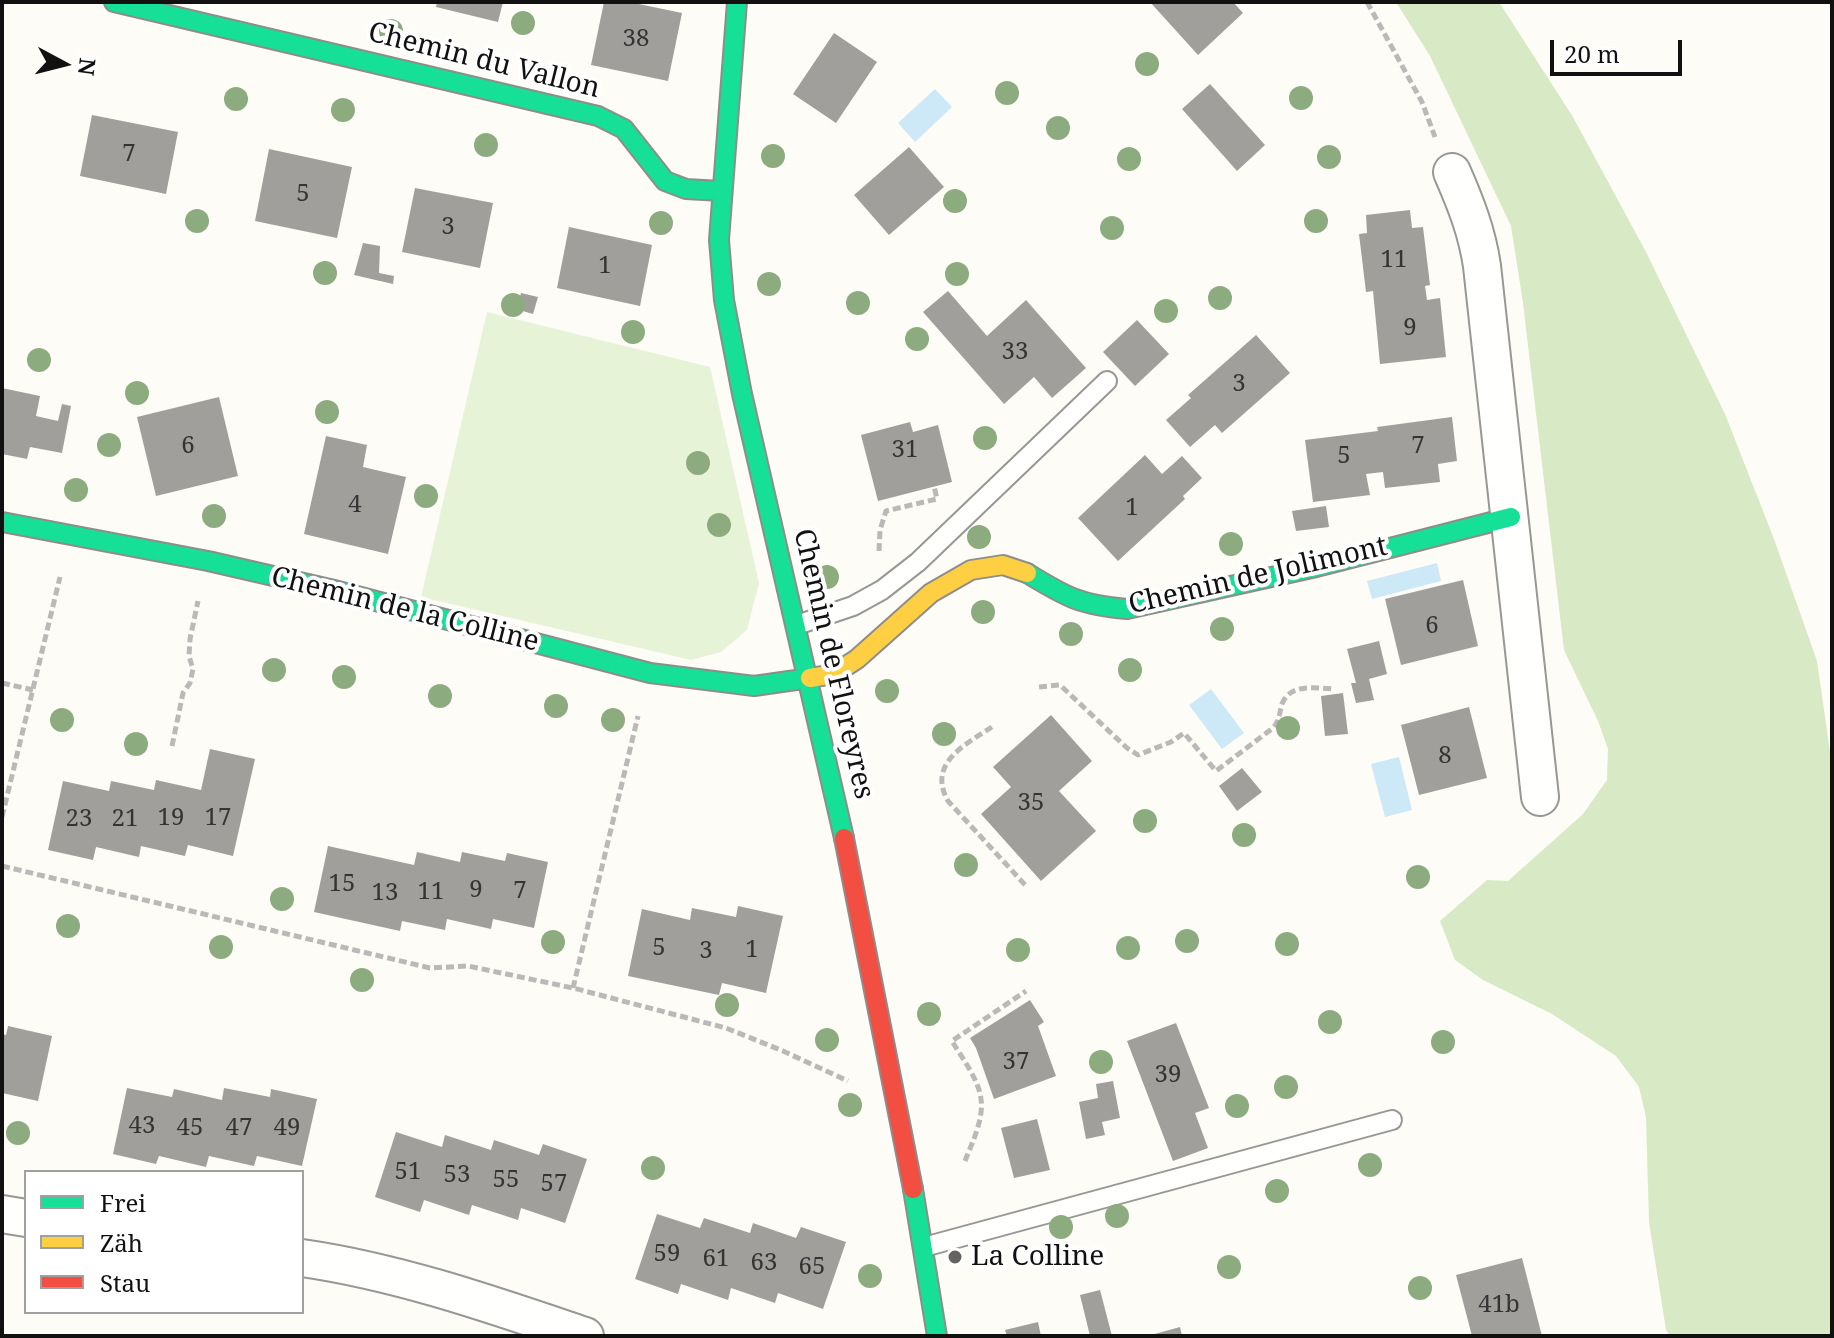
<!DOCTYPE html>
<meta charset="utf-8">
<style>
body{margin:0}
#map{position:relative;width:1834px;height:1338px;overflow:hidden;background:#fdfcf7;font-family:"Noto Serif",serif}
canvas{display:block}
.frame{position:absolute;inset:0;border:4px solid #111;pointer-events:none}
.legend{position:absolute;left:24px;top:1170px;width:280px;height:144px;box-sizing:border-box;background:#fff;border:2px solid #a0a0a0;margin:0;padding:10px 14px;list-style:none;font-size:24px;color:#111}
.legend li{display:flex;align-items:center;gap:16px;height:40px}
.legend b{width:40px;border:2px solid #a0a0a0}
.north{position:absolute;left:24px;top:24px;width:80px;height:80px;-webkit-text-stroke:6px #fff;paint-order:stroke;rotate:97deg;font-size:22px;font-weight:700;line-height:32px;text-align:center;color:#111}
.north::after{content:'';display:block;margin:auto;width:28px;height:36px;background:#111;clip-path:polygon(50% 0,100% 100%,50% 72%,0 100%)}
.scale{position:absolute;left:1550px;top:40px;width:132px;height:36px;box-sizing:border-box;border:4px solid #111;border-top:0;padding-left:10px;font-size:24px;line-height:28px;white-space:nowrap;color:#111;-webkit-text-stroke:6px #fff;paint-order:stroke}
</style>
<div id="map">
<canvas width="1834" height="1338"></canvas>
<div class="frame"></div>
<ul class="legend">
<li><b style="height:10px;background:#16e098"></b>Frei</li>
<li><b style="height:10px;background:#ffcf43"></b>Zäh</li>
<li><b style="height:10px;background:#f24e42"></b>Stau</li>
</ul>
<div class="north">N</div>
<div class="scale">20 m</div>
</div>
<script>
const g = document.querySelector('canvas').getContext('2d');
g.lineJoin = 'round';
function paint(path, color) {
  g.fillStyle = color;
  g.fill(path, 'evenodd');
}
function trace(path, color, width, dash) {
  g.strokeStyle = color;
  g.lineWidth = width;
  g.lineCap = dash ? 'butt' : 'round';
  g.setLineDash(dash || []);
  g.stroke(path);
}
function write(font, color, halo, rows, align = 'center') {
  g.font = font + ' "Noto Serif",serif';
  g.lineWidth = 8;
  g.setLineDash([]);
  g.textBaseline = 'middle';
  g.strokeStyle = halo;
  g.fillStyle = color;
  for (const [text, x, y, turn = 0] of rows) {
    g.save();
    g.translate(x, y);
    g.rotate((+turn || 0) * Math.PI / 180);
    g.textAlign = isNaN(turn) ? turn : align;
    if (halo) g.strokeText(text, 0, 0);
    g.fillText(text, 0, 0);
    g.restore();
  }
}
paint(new Path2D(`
 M487 312 710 367 759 583 747 630 721 652 691 660 421 597Z`), '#e7f3d7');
paint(new Path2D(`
 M1396 2H1499L1573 117 1646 252 1725 414 1774 539 1817 661 1832 766V1336H1670L1666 1330 1649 1222 1646 1117 1639 1087 1616 1056 1552 1014 1483 980 1455 960 1440 921 1487 880 1508 881 1583 814 1607 780 1608 749 1598 721 1564 650 1523 303 1511 226 1430 56Z`), '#d8eac5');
paint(new Path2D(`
 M935 89 952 107 915 142 898 123Z
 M1437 563 1441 581 1372 599 1367 581Z
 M1211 689 1244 733 1222 749 1189 705Z
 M1399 757 1412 810 1385 817 1371 764Z`), '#cde8f7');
paint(new Path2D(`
 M437 2H503L498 22 436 7Z
 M604 2H629L682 13 668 81 591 65Z
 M1150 2H1233L1243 13 1198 55Z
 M834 33 877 62 836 123 793 94Z
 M1210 84 1265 145 1237 171 1182 109Z
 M92 115 178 132 166 194 80 176Z
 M909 147 944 187 889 235 854 195Z
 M269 149 352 167 337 238 255 221Z
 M415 188 493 203 480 268 402 252Z
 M1410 210 1412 228 1423 227 1430 285 1425 286 1427 300 1440 298 1446 357 1380 364 1373 291 1366 292 1359 234 1367 233 1366 215Z
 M569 227 652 245 640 306 557 288Z
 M363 243 380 246 379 273 394 276 393 284 354 275Z
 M948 291 987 336 1026 300 1086 368 1052 398 1034 377 1004 404 923 312Z
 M521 293 538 297 533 314 516 309Z
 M1137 320 1169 354 1135 386 1103 352Z
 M1256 335 1290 373 1222 433 1215 425 1190 447 1166 420 1191 398 1188 395Z
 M2 388 40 396 36 416 58 421 62 404 71 406 62 453 30 447 27 459 2 454Z
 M219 397 238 476 156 496 137 417Z
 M1452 417 1457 461 1438 464 1440 482 1385 488 1383 472 1366 474 1370 495 1313 502 1305 440 1378 431 1377 427Z
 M910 422 913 432 938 425 952 482 878 501 861 435Z
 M326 436 367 445 363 467 406 477 388 554 304 534Z
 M1145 455 1162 474 1182 456 1202 478 1183 496 1185 499 1118 561 1078 518Z
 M1326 506 1329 527 1296 531 1292 511Z
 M1463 580 1478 646 1401 665 1385 599Z
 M1379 641 1387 674 1369 679 1374 700 1356 703 1351 683H1356L1347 649Z
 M1343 693 1348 734 1325 736 1321 696Z
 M1469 707 1487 778 1419 795 1401 725Z
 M1051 715 1092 761 1059 791 1096 831 1041 881 981 814 1011 787 993 767Z
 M210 749 255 759 233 856 188 845 185 856 141 846 139 857 96 847 93 860 48 850 63 781 109 791 111 781 154 790 156 780 201 790Z
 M1242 768 1262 792 1237 811 1219 786Z
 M328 846 414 865 417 852 460 862 462 852 505 861 507 853 548 862 534 928 493 919 491 929 447 919 445 930 402 921 400 931 314 912Z
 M738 906 783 916 766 993 722 983 719 995 628 976 642 909 690 920 692 908 736 917Z
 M1030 1000 1044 1022 1038 1026 1056 1076 994 1099 976 1048 970 1038Z
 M1176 1023 1209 1108 1195 1113 1208 1148 1173 1161 1127 1041Z
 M8 1026 52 1036 38 1101 2 1093V1034L6 1035Z
 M1113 1081 1120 1118 1102 1122 1105 1135 1086 1139 1079 1102 1098 1098 1096 1084Z
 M127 1088 172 1097 174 1089 222 1100 224 1088 270 1097 271 1089 317 1099 302 1166 257 1156 254 1166 209 1156 206 1167 159 1156 156 1164 113 1154Z
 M1037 1119 1050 1170 1014 1178 1001 1128Z
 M396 1132 442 1147 445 1135 491 1150 494 1140 539 1155 543 1144 587 1159 565 1223 521 1208 518 1220 472 1205 469 1215 424 1200 420 1212 375 1197Z
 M657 1214 700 1228 704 1218 750 1233 753 1223 796 1238 801 1227 846 1242 823 1309 778 1293 775 1303 731 1288 728 1300 681 1284 678 1294 635 1279Z
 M1522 1258 1542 1336H1472L1456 1275Z
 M1100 1290 1112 1336H1090L1080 1295Z
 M1038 1322 1041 1336H1007L1005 1330Z
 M1180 1327 1182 1336H1151V1335Z`), '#a19f9c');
const lane = new Path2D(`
 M797 625 853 606 882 590 918 562 1107 381
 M924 1247 1392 1120`);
const street = new Path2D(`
 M1452 172C1466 204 1477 232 1482 266L1540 797
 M2 1214 26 1218
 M302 1258C399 1272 493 1305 585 1336`);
const fast = new Path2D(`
 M114 2 598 116 624 129 665 181 686 189 721 191
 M737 2 719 240 724 300 742 394 844 838
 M2 522 208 561 334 590 650 673 754 686 810 678
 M1027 573C1066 597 1080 605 1127 609L1312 568 1511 517
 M913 1189 937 1336`);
const slow = new Path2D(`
 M810 678 834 674 857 659 931 593 971 570 1003 565 1027 573`);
const jam = new Path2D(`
 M844 838 913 1189`);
trace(lane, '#979795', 22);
trace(street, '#979795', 40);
trace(fast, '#8e8d8b', 22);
trace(slow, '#8e8d8b', 22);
trace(jam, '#8e8d8b', 22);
trace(new Path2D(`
 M1367 2 1422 102 1435 137
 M879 551 880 530 886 511 937 499 934 486
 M2 683 33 690
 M1039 687 1060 685 1127 748 1138 755 1171 742 1184 733 1216 771 1273 728C1280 720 1279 714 1282 704 1290 683 1315 688 1334 689
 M992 727C964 745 927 764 948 801L1027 887
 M172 746 183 693 190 683 193 669 189 656 190 639 198 601
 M2 817 60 577
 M2 866 430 968 468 966 573 988 726 1028 783 1051 848 1081
 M573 988 638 716
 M965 1161C972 1143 984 1119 981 1099 979 1080 962 1058 952 1041L1026 991`), '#b9b9b8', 5, [8, 4]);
trace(lane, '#fffffe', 18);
trace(street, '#fffffe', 36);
trace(fast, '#16e098', 18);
trace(slow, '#ffcf43', 18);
trace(jam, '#f24e42', 18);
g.fillStyle = '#8cac80';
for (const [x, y] of [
 [523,23],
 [391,31],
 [1147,64],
 [1007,93],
 [1301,98],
 [236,99],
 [343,110],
 [1058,128],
 [486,145],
 [773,156],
 [1329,157],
 [1129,159],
 [955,201],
 [197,221],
 [1316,221],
 [661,223],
 [1112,228],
 [325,273],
 [957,274],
 [769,284],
 [1220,298],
 [858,303],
 [513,305],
 [1166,311],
 [633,332],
 [917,339],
 [39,360],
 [137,393],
 [327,412],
 [985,438],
 [109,445],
 [698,463],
 [76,490],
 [426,496],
 [214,516],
 [719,525],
 [979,537],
 [1231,544],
 [827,577],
 [983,612],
 [1222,629],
 [1071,634],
 [274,670],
 [1130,670],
 [344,677],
 [887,691],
 [440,696],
 [556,706],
 [62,720],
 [613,720],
 [1288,728],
 [944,734],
 [136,744],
 [1145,821],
 [1244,835],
 [966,865],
 [1418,877],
 [282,899],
 [68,926],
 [1187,941],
 [553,942],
 [1287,944],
 [221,947],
 [1128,948],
 [1018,950],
 [362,980],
 [727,1005],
 [929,1014],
 [1330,1022],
 [827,1040],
 [1443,1042],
 [1101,1062],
 [1286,1087],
 [850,1105],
 [1237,1106],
 [18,1133],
 [1370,1165],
 [653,1168],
 [1277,1191],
 [1117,1216],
 [1061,1227],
 [1229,1267],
 [870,1276],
 [1420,1288]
]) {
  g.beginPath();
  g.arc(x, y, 12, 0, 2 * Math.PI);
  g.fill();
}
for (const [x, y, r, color] of [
 [955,1257,8,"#646362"]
]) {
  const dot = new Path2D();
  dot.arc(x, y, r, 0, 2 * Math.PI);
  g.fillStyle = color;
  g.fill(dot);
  trace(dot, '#fff', 3);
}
write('24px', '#353434', null, [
 ["38",636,39],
 ["7",129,154],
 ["5",303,194],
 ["3",448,227],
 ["11",1394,260],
 ["1",605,266],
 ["9",1410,328],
 ["33",1015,352],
 ["3",1239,384],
 ["6",188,446],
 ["7",1418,446],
 ["31",905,450],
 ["5",1344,456],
 ["4",355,505],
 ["1",1132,508],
 ["6",1432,626],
 ["8",1445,756],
 ["35",1031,803],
 ["19",171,818],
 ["17",218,818],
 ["23",79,819],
 ["21",125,819],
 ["15",342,884],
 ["9",476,890],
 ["7",520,891],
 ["11",431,892],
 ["13",385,893],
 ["5",659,948],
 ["1",752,950],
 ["3",706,951],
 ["37",1016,1062],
 ["39",1168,1075],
 ["43",142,1126],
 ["45",190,1128],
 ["47",239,1128],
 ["49",287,1128],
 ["51",408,1172],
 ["53",457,1175],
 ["55",506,1180],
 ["57",554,1184],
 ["59",667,1254],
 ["61",716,1259],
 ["63",764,1263],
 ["65",812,1267],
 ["41b",1499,1305]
]);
write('28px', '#111', '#fff', [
 ["Chemin du Vallon",484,61,14],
 ["Chemin de Jolimont",1258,576,-13],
 ["Chemin de la Colline",405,610,14],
 ["Chemin de Floreyres",833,664,77]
]);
write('28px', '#111', '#fff', [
 ["La Colline",971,1257]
], 'left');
</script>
